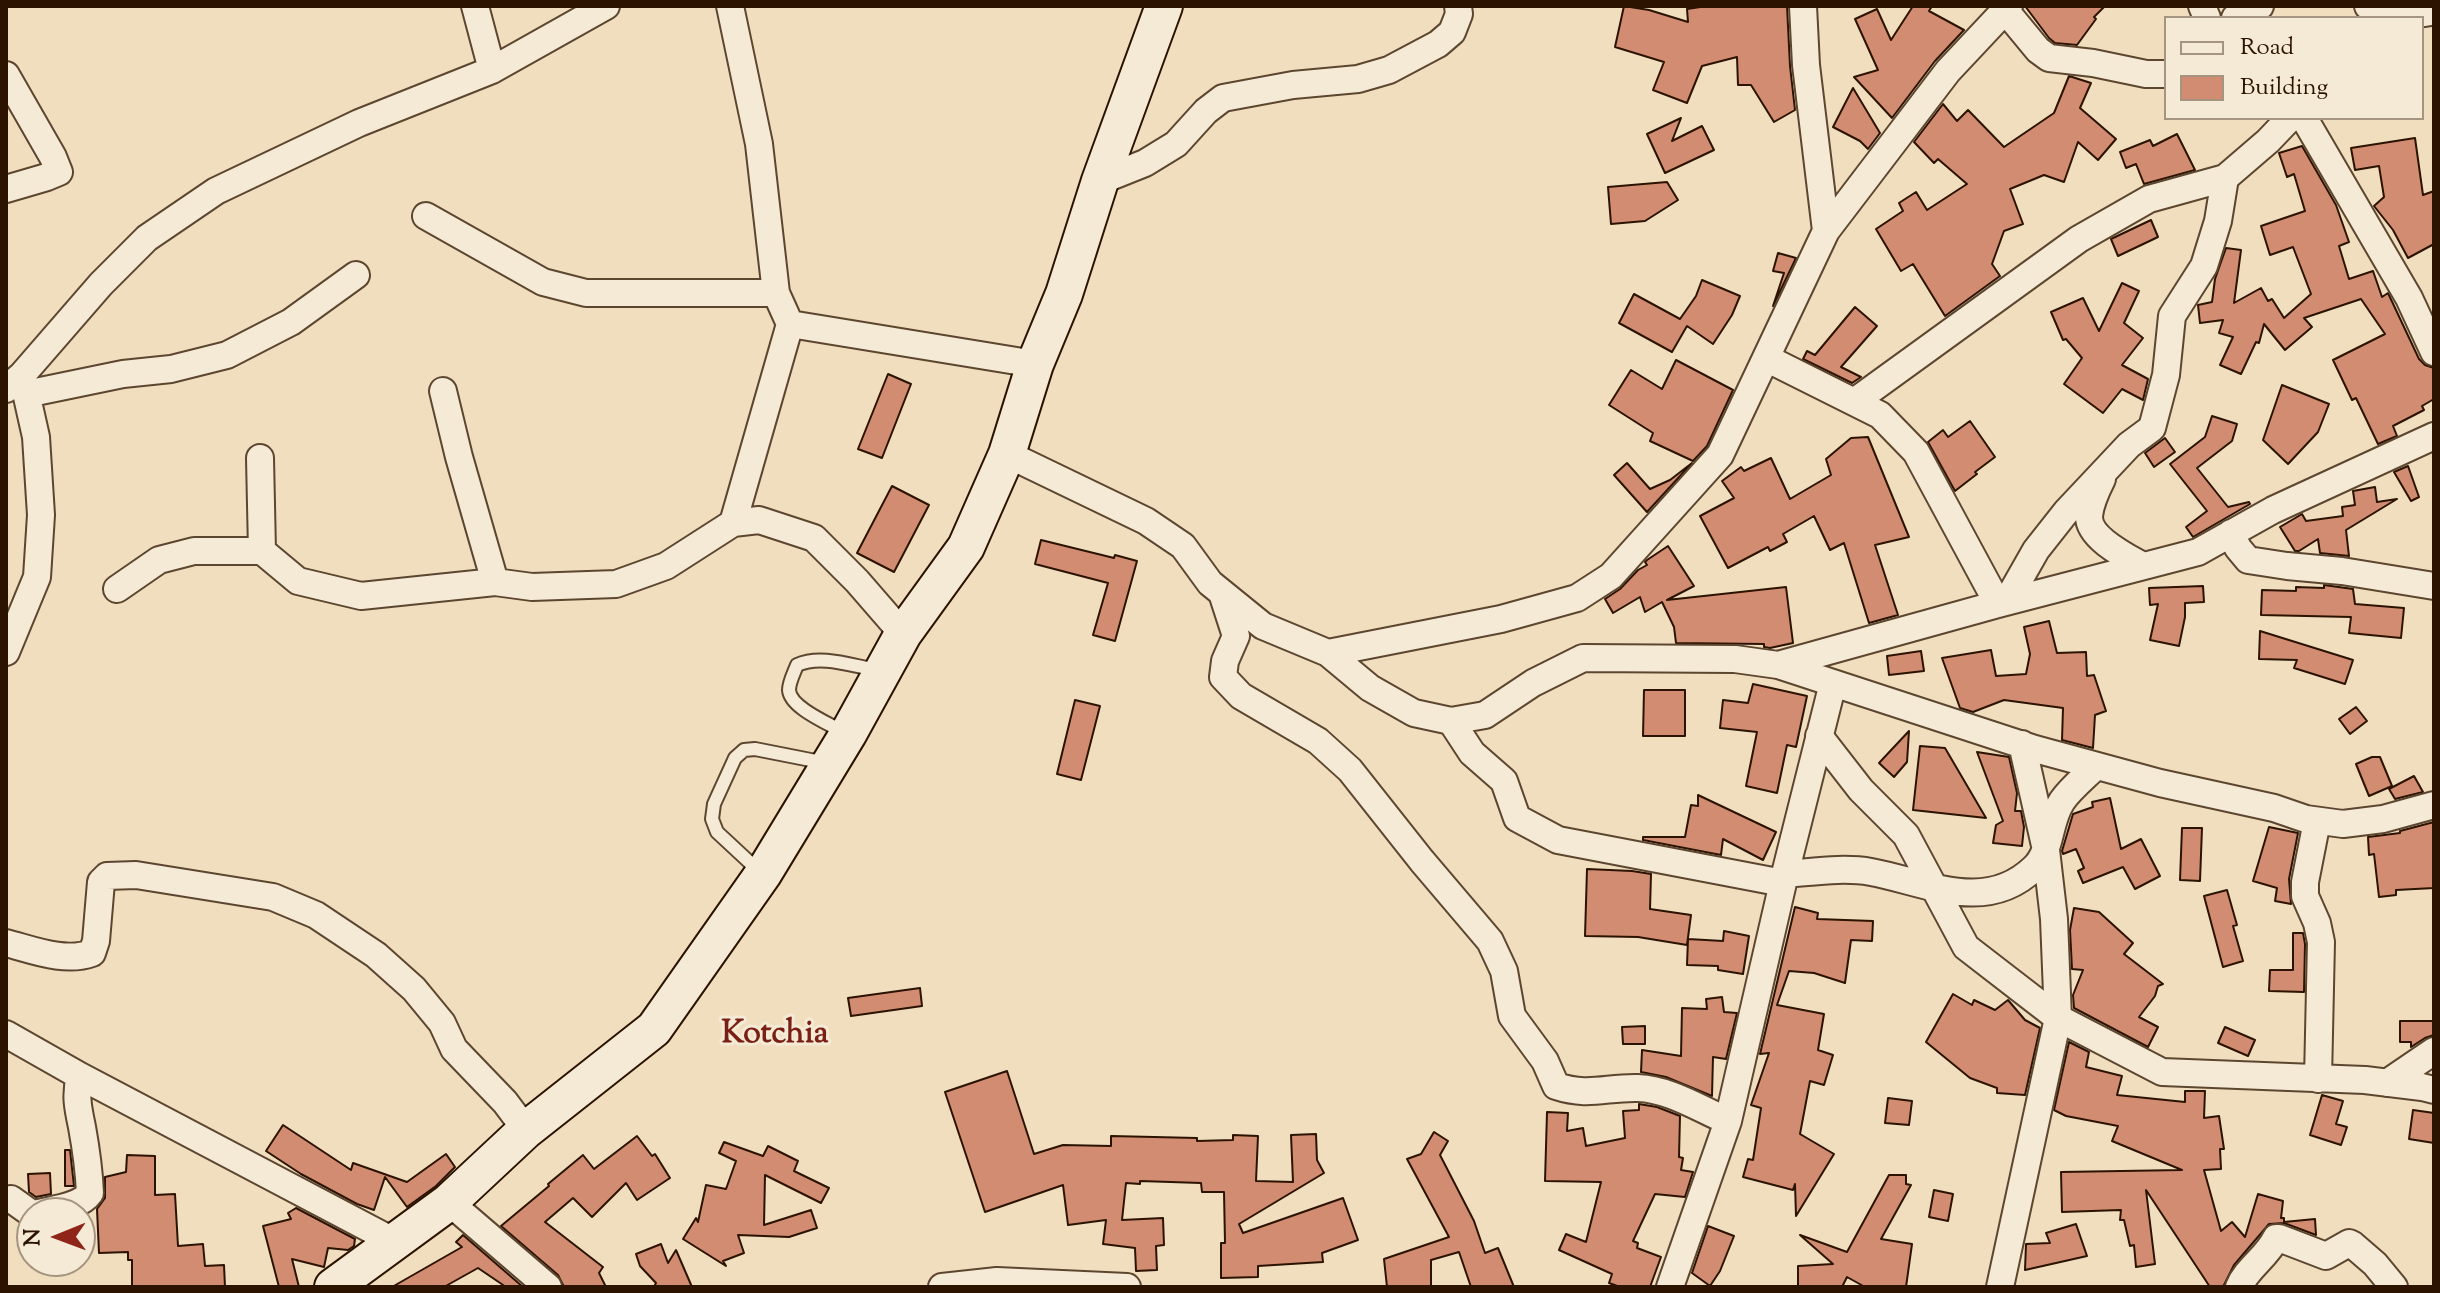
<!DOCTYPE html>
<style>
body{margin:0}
#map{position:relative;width:2440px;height:1293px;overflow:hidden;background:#f0debe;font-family:"Sorts Mill Goudy",serif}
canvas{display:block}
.frame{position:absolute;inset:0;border:8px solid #2c1300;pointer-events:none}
.legend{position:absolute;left:2164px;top:16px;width:260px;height:104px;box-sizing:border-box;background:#f5ead5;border:2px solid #a59480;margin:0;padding:10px 14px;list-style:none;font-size:24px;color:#2c1300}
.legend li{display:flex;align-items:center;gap:16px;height:40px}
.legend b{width:40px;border:2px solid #a59480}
.north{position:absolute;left:16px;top:1197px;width:80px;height:80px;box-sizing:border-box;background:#f5ead5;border:2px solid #a59480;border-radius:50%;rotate:269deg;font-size:22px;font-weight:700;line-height:32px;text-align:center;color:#2c1300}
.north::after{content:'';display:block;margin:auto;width:28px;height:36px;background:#8f2418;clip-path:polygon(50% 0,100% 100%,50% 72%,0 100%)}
</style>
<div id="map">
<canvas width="2440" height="1293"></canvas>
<div class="frame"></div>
<ul class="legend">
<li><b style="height:10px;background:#f5ead5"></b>Road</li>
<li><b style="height:22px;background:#d28c71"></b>Building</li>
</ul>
<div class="north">N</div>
</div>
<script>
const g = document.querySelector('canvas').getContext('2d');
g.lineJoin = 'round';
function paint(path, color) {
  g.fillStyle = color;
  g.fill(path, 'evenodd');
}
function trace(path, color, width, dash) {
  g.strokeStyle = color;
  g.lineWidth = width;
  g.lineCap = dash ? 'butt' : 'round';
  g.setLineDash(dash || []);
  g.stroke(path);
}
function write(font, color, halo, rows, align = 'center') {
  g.font = font + ' "Sorts Mill Goudy",serif';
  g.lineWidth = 6;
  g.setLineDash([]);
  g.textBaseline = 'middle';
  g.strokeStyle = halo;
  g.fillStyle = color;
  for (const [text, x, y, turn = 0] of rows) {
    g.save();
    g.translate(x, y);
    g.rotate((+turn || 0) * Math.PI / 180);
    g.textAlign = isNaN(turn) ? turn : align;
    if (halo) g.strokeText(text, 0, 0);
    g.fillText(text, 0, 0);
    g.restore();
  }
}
const building = new Path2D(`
 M1624 6 1649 10 1688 22 1687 9 1707 6H1787L1790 66 1795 110 1774 122 1751 85H1738L1737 57 1702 66 1687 103 1653 90 1664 62 1615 47Z
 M1913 6H1932L1929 11 1964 30 1935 61 1892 118 1854 77 1878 70 1855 19 1877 9 1891 40Z
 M2025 6H2105L2094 17 2096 19 2077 45 2055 43 2049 38Z
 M2069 76 2091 83 2080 108 2116 139 2098 160 2078 142 2064 182 2044 175 2010 189 2023 224 2004 231 1992 264 2000 276 1945 316 1913 264 1901 271 1876 229 1903 211 1899 203 1916 192 1927 210 1967 184 1938 159 1934 163 1914 142 1943 104 1957 121 1968 110 2004 147 2054 113Z
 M1853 88 1880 133 1868 149 1860 141 1833 127Z
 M1681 118 1672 141 1702 126 1714 150 1665 173 1647 134Z
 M2177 134 2195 170 2144 184 2136 164 2126 168 2120 152 2150 140 2153 146Z
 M2415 138 2423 195 2434 191V244L2408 258 2393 230 2374 206 2384 197 2379 166 2355 170 2351 148Z
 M2302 146 2336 205 2349 242 2339 246 2349 279 2373 271 2382 297 2388 293 2419 359 2425 365 2434 368V399L2422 406 2424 410 2393 426 2397 436 2378 444 2356 398 2352 400 2333 360 2385 334 2361 299 2304 318 2312 327 2285 350 2264 324 2259 343 2256 342 2241 374 2220 365 2233 337 2219 333 2223 320 2200 323 2198 305 2212 302 2215 279 2226 248 2241 250 2234 303 2261 288 2268 301 2272 299 2284 318 2311 294 2293 247 2270 255 2261 226 2305 211 2294 174 2287 177 2279 153Z
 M1667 182 1678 200 1645 221 1611 224 1608 187Z
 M2151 220 2158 237 2118 256 2111 239Z
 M1778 253 1796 258 1773 306 1784 273 1773 271Z
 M1702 280 1740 296 1732 315 1713 344 1687 326 1672 352 1619 323 1634 294 1680 319 1696 296Z
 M2122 283 2139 291 2124 323 2143 338 2122 365 2148 379 2143 400 2122 389 2103 413 2064 384 2082 358 2066 339 2063 340 2051 312 2083 298 2099 331Z
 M1855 307 1877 326 1841 367 1861 377 1852 383 1803 359 1807 351 1815 355Z
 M1676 360 1733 390 1707 446 1693 461 1650 441 1653 433 1609 405 1631 370 1662 389Z
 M888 374 911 384 882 458 858 449Z
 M2282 385 2329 404 2318 432 2288 464 2263 440Z
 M2212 416 2237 424 2232 441 2197 468 2228 507 2249 502 2250 504 2193 537 2186 527 2207 511 2170 464 2205 437Z
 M1970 421 1995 457 1975 472 1977 474 1955 491 1928 442 1943 430 1948 437Z
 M1868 437 1909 537 1875 545 1898 615 1869 623 1844 543 1830 550 1814 516 1783 534 1787 542 1770 551 1768 547 1728 568 1700 516 1734 498 1722 481 1741 467 1744 471 1771 458 1790 499 1831 475 1826 459 1851 438Z
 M2165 438 2175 452 2154 467 2145 453Z
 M1627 463 1650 489 1670 480 1692 463 1647 512 1614 475Z
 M2408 466 2419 497 2411 501 2394 472Z
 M892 486 929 505 894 572 857 553Z
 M2375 487 2377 502 2397 499 2346 530 2349 556 2320 553 2318 539 2299 551H2295L2280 527 2302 514 2306 521 2343 516 2342 507 2355 505 2353 491Z
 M1041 540 1114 558 1115 555 1137 561 1115 641 1093 635 1108 583 1035 564Z
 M1668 546 1694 586 1667 600 1786 587 1793 643 1770 648 1764 647V644L1676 643 1674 627 1662 602 1645 612 1640 597 1613 613 1605 599 1620 589 1638 570 1647 565 1645 562 1647 560Z
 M2324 585 2353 589 2355 604 2404 608 2401 638 2349 633 2351 617 2261 615 2262 590 2296 591V587L2324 588Z
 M2203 586 2204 602 2185 603V617L2179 646 2150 640 2158 604 2150 605 2149 588Z
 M2049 621 2057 653 2086 652 2087 676 2094 675 2106 711 2095 715 2093 748 2062 740 2063 708 2004 700 1973 712 1960 708 1942 658 1991 650 1996 676 2026 674 2030 654 2024 627Z
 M2260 631 2353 660 2345 684 2294 668 2297 660 2259 659Z
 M1921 651 1924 671 1889 675 1887 656Z
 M1753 684 1807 696 1796 747 1787 745 1777 793 1746 786 1757 732 1720 728 1723 700 1748 703Z
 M1644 690H1685V736H1643Z
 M1075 700 1100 706 1081 780 1057 774Z
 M2356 707 2367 721 2350 734 2339 719Z
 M1909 731 1907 762 1894 777 1879 763Z
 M1920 746 1945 748 1986 818 1913 810Z
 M1977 752 2009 757 2017 793 2015 811H2021L2024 827 2022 846 1993 843 1996 825 2003 821Z
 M2372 757H2380L2392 786 2369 796 2356 764Z
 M2414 776 2423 792 2395 799 2389 789Z
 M1698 795 1776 832 1763 860 1723 839 1721 855 1643 840V837H1685L1691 805 1698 806Z
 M2110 798 2121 849 2141 839 2160 876 2135 889 2123 867 2083 883 2078 871 2084 868 2076 849 2063 854 2062 851 2073 814 2093 807 2092 802Z
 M2434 822V888L2396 890V895L2379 897 2374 854 2369 855 2368 837 2400 833V831Z
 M2269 827 2298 833 2289 879 2291 904 2275 901 2277 888 2253 881Z
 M2182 828H2202L2200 881 2180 880Z
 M1587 869 1632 871 1651 874 1650 909 1691 915 1687 945 1638 937 1585 936Z
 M2227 890 2237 925 2233 926 2243 961 2223 967 2204 896Z
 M1795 907 1818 913 1817 919 1873 921 1872 941 1851 940 1845 983 1814 973 1789 971 1777 1005 1824 1014 1818 1050 1833 1055 1824 1085 1810 1081 1800 1134 1834 1154 1796 1216 1795 1184 1793 1190 1743 1177 1748 1159 1753 1160 1761 1108 1751 1105 1769 1053 1760 1054Z
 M2074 908 2099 912 2133 943 2124 954 2163 984 2158 986 2155 996 2139 1017 2158 1027 2148 1047 2074 1008 2073 995 2083 970 2072 969 2070 930Z
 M1724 931 1749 936 1743 974 1718 970V966L1687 965 1688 939 1723 941Z
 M2293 933H2303L2305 944 2304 992 2269 991 2270 970H2293Z
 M920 988 922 1006 851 1016 848 998Z
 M1953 994 1972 1005 1974 1000 1995 1010 2008 1000 2025 1020 2040 1028 2025 1095 1997 1093V1088L1970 1078 1926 1042Z
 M1722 997 1724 1012 1737 1013 1726 1059 1713 1057 1712 1096 1666 1077 1641 1072 1642 1050 1681 1056 1682 1008 1707 1009 1706 999Z
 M2400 1021H2434V1035L2425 1038 2411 1047V1042H2400Z
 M1645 1026V1044H1623L1622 1027Z
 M2225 1027 2255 1040 2248 1056 2218 1043Z
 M2069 1042 2089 1052 2086 1067 2122 1076 2117 1095 2185 1102V1091H2205L2204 1118 2219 1116 2224 1149H2220L2221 1169 2204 1170 2221 1231 2232 1222 2245 1237 2258 1194 2283 1201 2281 1218H2284V1222L2315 1219 2316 1235 2284 1223 2269 1224 2234 1265 2223 1287H2210L2146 1190 2155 1264 2136 1267 2134 1245 2130 1246 2124 1220H2120L2121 1210 2062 1212 2061 1172 2182 1170 2112 1141 2118 1126 2066 1116 2054 1110Z
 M1007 1071 1034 1154 1063 1145 1111 1146V1136L1197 1138V1141L1233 1140V1135L1258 1136 1256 1181 1293 1182 1291 1135 1316 1134 1317 1160 1324 1173 1239 1224 1243 1233 1343 1198 1358 1240 1322 1253 1323 1262 1258 1266V1277L1221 1278V1243H1225L1224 1192H1202L1201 1183 1140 1181V1184L1126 1183 1122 1220 1163 1218 1164 1245 1156 1246 1157 1270 1136 1271 1135 1248 1103 1244 1106 1220 1068 1225 1063 1185 985 1212 945 1092Z
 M2322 1095 2343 1101 2336 1124 2347 1127 2341 1145 2310 1135Z
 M1888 1098 1912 1101 1909 1125 1885 1123Z
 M1639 1104 1657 1107 1680 1116 1679 1157 1683 1158 1681 1170 1693 1172 1685 1197 1655 1194 1633 1241 1638 1243 1637 1248 1661 1257 1650 1287H1620L1609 1283 1612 1274 1559 1250 1566 1234 1586 1242 1601 1182 1545 1181 1547 1112 1568 1113 1567 1131 1583 1128 1586 1146 1625 1138 1623 1111 1639 1110Z
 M2413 1110 2434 1113V1143L2409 1139Z
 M283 1125 351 1170 353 1163 407 1182 446 1154 455 1167 436 1186 407 1207 385 1177 374 1210 357 1204 301 1174 266 1151Z
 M1434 1132 1448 1141 1440 1155 1474 1221 1485 1253 1498 1248 1514 1287H1471L1459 1252 1431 1260V1287H1387L1384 1259 1449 1237 1407 1159 1421 1154Z
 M637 1136 652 1156 655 1154 670 1178 637 1200 626 1183 592 1217 573 1198 545 1222 603 1267 599 1273 606 1287H564L558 1275 501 1226 549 1186 548 1184 583 1155 594 1169Z
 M724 1142 763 1156 768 1146 798 1161 794 1171 829 1188 821 1203 765 1175 764 1225 811 1210 817 1228 789 1237 738 1235 744 1253 723 1261 726 1266 683 1239 696 1218 698 1222 706 1185 726 1189 736 1161 719 1153Z
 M65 1150H70L74 1186H65Z
 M127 1155 155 1156V1195L175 1194 178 1246 203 1244 205 1266 224 1265 225 1287H132V1260H128V1252L99 1253 97 1209 105 1198V1177L126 1172Z
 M50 1173 51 1194 36 1197 29 1192 28 1174Z
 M1889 1175H1906V1184L1911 1185 1881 1239 1912 1244 1906 1287H1865L1847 1277 1842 1287H1798V1266L1833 1264 1800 1235 1847 1252Z
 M1934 1190 1953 1194 1948 1221 1929 1217Z
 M296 1208 355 1239 354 1246 348 1250 328 1248 324 1267 292 1259 299 1287H279L263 1226 291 1219 288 1213Z
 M2076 1224 2087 1256 2025 1270 2026 1244 2050 1243 2046 1233Z
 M1708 1226 1734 1236 1720 1271 1710 1286 1692 1273Z
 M463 1235 523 1287H506L478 1268 444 1287H392L462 1247 456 1242Z
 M661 1244 668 1263 676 1250 692 1287H654L656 1283 640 1266 636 1254Z`);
paint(building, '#d28c71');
trace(building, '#2c1300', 2);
const service = new Path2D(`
 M845 733C830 724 790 708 789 690 789 682 794 673 797 665 821 654 852 666 877 670
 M760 872 717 832 712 819 714 804 735 758 744 750 755 749 826 763`);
const minor = new Path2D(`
 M475 6 492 70
 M730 6 759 144 776 293 790 324 1035 364
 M1803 6 1806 65 1826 231
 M2202 6 2207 18
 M2368 6C2390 13 2412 17 2434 11
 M2005 10 2038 50 2049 58 2093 63 2146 74H2166
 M2235 18 2260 6
 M6 75 53 157 59 172 47 177 6 189
 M2304 118 2409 298 2434 352
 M1100 181 1145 163 1176 144 1206 111 1223 98 1293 85 1358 79 1389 70 1438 44 1452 32 1459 14 1458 6
 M426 216 543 282 586 293H776
 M1766 358 1880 415 1916 452 1998 604
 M6 389 22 375 101 284 147 238 216 191 359 123 492 70 606 6
 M443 391 459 457 495 582
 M26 394 123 374 171 369 227 355 291 322 356 275
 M1854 402 2079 239 2149 199 2225 178 2268 141 2290 118
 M1007 454 1146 521 1183 546 1210 583 1263 626 1328 653 1370 688 1414 713 1451 721 1485 715 1533 683 1583 658 1735 659 1778 665 2035 749 2160 783 2274 808 2306 819 2343 824 2383 819 2434 805
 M260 458 262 551
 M2102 479C2097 489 2090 505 2089 516 2088 538 2127 557 2143 566
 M733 523 790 324
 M2231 533 2238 548 2248 560 2287 566 2342 571 2434 586
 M117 589 159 560 194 551H262L298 581 361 596 495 582 532 587 616 584 666 566 733 523 759 520 814 538 857 581 903 634
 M1222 593 1236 636 1225 661 1223 677 1241 696 1318 741 1350 770 1422 861 1490 941 1504 971 1512 1016 1545 1061 1556 1086C1589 1097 1606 1087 1638 1088 1669 1089 1700 1109 1728 1121
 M2007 601 2036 550 2066 512 2129 445 2152 428 2166 375 2172 316 2204 266 2218 221 2225 178
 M6 652 37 577 41 515 36 437 23 379
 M1328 653 1501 619 1577 598 1611 576 1720 455 1826 231 1948 71 2009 6
 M1778 665 1998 604 2198 552 2273 510 2434 436
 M1451 721 1472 753 1504 781 1517 818 1558 840 1783 883
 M1819 736 1861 790 1906 835 1966 947 2058 1018 2162 1072 2365 1080 2422 1087 2434 1090
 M2317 821 2305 882V896L2317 923 2321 942 2318 1079
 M1785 874C1813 872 1843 867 1871 872 1926 882 1985 915 2034 868 2052 851 2048 822 2062 801 2071 788 2085 777 2096 766
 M6 943C33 950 65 963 92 953L96 941 101 882 107 876 136 875 273 897 316 915 376 955 414 989 442 1023 454 1049 505 1102 526 1130
 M6 1034 80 1076 395 1242
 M2387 1083 2434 1051
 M6 1200 11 1199 32 1214
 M449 1202 548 1287
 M38 1213C54 1209 80 1207 90 1193 89 1171 86 1149 82 1127 78 1108 75 1095 80 1076
 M942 1287 997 1281 1127 1287
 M1670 1287 1728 1121 1785 874 1833 683
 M2000 1287 2058 1018 2054 919 2046 850 2022 744
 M2239 1287C2247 1268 2267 1257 2276 1238H2279L2326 1256 2349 1243 2353 1245 2375 1264 2394 1287`);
const secondary = new Path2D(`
 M333 1287 449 1202 526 1130 654 1029 763 874 848 734 903 634 966 547 1007 454 1035 364 1064 294 1100 181 1164 6`);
trace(service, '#5d4630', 16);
trace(minor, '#5d4630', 30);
trace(secondary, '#2c1300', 40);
trace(service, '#f5ead5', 12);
trace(minor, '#f5ead5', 26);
trace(secondary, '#f5ead5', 36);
write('bold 32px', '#7a1f14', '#f5ead5', [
 ["Kotchia",775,1037]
]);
</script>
